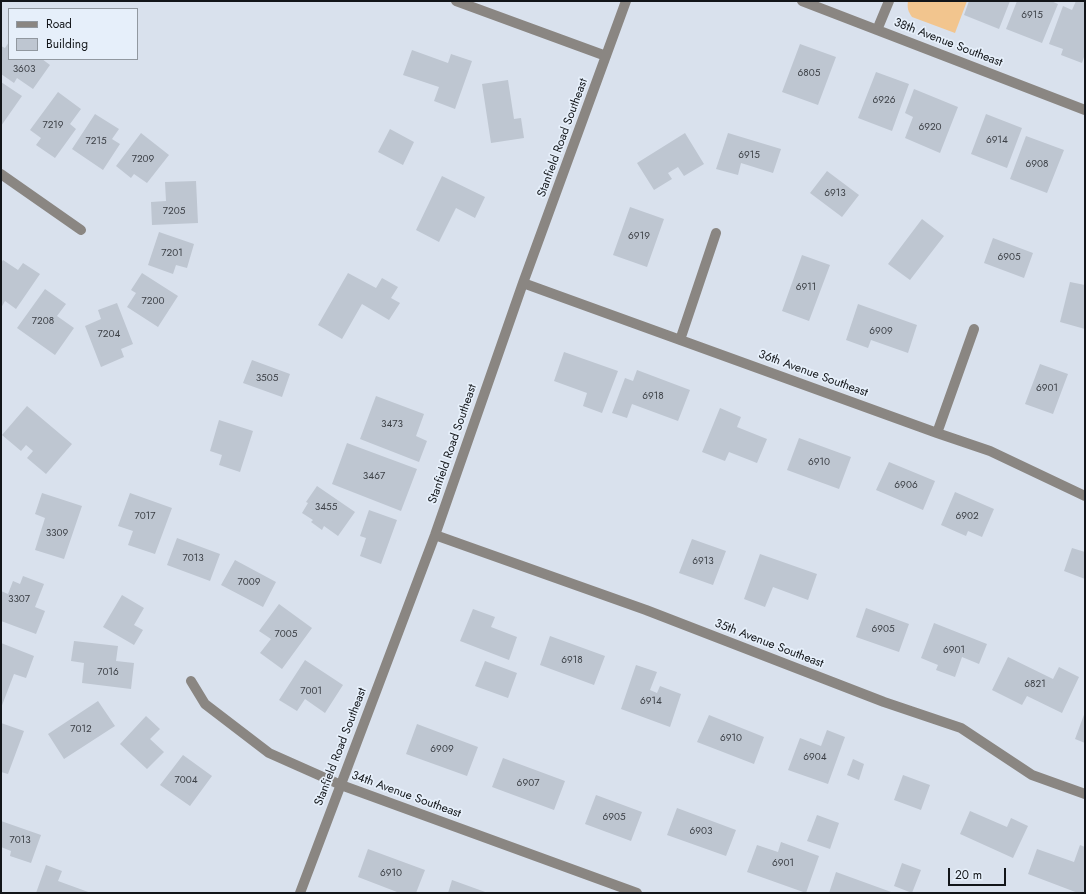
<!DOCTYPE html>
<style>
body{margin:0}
#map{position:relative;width:1086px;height:894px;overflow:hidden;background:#d9e1ed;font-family:Jost,sans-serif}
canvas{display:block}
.frame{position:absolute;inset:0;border:2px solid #121519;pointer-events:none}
.legend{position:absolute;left:8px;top:8px;width:130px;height:52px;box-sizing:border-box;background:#e6effa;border:1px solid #9198a0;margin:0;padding:5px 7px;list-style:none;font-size:12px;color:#121519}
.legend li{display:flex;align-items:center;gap:8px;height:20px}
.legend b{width:20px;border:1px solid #9198a0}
.scale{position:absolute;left:948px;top:868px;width:58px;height:18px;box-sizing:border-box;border:2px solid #121519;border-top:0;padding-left:5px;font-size:12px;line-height:14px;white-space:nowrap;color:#121519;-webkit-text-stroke:3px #e6effa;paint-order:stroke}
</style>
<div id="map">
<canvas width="1086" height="894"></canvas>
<div class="frame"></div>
<ul class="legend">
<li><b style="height:5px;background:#8a8682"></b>Road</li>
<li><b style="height:11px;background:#bec6d1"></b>Building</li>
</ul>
<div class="scale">20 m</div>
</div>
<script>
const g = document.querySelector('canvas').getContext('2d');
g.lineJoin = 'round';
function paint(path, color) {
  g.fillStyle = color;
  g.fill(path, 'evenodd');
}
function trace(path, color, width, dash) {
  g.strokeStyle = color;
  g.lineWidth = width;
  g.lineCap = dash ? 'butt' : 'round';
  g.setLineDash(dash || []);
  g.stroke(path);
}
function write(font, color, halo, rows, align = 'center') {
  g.font = font + ' Jost,sans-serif';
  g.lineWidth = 3.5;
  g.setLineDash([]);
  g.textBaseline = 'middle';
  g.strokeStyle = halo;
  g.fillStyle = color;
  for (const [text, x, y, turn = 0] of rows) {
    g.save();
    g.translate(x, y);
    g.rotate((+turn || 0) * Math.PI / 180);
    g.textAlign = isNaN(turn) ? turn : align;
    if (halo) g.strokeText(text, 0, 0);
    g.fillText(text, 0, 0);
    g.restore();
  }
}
paint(new Path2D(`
 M908 1H967L955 33 912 17C908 11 907 8 908 1Z`), '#f2c58e');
paint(new Path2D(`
 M969 1H1010L999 29 964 15Z
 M1017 1H1051L1058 4 1042 43 1006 29Z
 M1076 1H1085V54L1082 63 1061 55 1063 49 1049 44 1063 6 1072 10Z
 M9 42V59H42L50 65 33 89 17 78 14 83 1 74V46L5 48Z
 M800 44 836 57 818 105 782 92Z
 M412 50 448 63 451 54 472 61 455 109 434 101 439 87 403 75Z
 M876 72 909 84 892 131 858 118Z
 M508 80 514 119 521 118 524 138 491 143 482 84Z
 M1 82 22 96 1 126Z
 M914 89 958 107 940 153 905 138 913 117 905 113Z
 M58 92 81 109 70 124 76 129 55 158 36 145 41 138 30 130Z
 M95 114 119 129 112 139 120 144 103 170 72 149Z
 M986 114 1022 128 1007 168 971 154Z
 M390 129 414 142 403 165 378 152Z
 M141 133 169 155 147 183 134 174 131 178 116 166Z
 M685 133 704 164 684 176 678 167 668 173 672 179 654 190 637 163Z
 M728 133 781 149 773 173 741 163 738 175 716 169Z
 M1026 136 1064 150 1047 193 1010 179Z
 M827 171 859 195 842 217 810 193Z
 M442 176 485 197 475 218 456 208 439 242 416 230Z
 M196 181 198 223 152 225 151 202 166 201 165 182Z
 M630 207 664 219 647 267 613 255Z
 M922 219 944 236 910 280 888 264Z
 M159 232 194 244 187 268 176 265 173 274 148 265Z
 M993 238 1033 253 1024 278 984 263Z
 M802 255 830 265 809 321 782 311Z
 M3 260 18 270 23 263 40 274 16 309 5 301 1 308V263Z
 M142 273 178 296 158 327 127 307 136 293 131 290Z
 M348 273 376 288 382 278 398 287 391 298 400 303 389 320 362 304 342 339 318 325Z
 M1070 282 1085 285V329L1060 322Z
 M45 289 66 304 57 316 74 328 55 355 17 328Z
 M117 303 133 344 121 349 124 357 101 367 85 326 101 319 98 310Z
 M858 304 917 325 908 353 871 340 868 348 846 340Z
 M564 352 618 371 602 413 583 406 587 393 554 381Z
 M252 360 290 374 282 397 243 383Z
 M1040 364 1068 374 1053 414 1025 404Z
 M637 370 690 390 678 421 632 404 627 418 612 413 625 378 633 381Z
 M376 396 424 414 416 436 427 441 419 462 360 439Z
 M27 406 72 444 46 474 27 458 33 451 26 445 21 451 2 435Z
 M720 408 741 417 737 427 767 439 757 463 729 452 725 461 702 452Z
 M219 420 253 431 240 472 219 465 222 455 210 451Z
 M799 438 851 457 839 489 787 470Z
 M347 443 417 469 401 511 332 484Z
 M889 462 935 481 923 510 876 490Z
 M317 486 355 512 338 536 324 526 322 530 311 522 313 520 302 513 308 503 306 502Z
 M955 492 994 509 982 537 968 531 966 536 941 525Z
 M42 493 82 506 64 559 35 550 45 518 35 514Z
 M130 493 172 508 155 554 128 545 133 531 118 526Z
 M369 510 397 520 381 564 360 556 366 538 360 536Z
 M177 538 220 554 210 581 167 565Z
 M692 539 726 551 713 585 679 573Z
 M1072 548 1085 552V579L1064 571Z
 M760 554 817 574 808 600 773 587 765 607 744 599Z
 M235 560 276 582 263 607 221 585Z
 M23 576 44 584 35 607 45 611 36 634 1 621V591L8 594 13 581 20 584Z
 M122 595 144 608 134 625 143 630 134 645 103 627Z
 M279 604 312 628 282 669 260 653 271 639 259 631Z
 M866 608 909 624 899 652 856 637Z
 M473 609 495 617 491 627 517 637 509 660 460 641Z
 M934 623 987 644 979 664 962 657 955 677 936 670 938 665 921 658Z
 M550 636 605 656 594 685 540 665Z
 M74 641 118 646 116 661 134 663 131 689 82 683 84 663 71 661Z
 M1 643 34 656 26 678 14 674 1 708Z
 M1008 657 1053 679 1059 667 1079 677 1062 713 1027 696 1022 705 992 690Z
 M305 660 343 685 325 713 305 699 297 711 279 700Z
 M485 661 517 673 508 698 475 686Z
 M636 665 657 672 650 690 657 693 660 686 681 694 670 727 621 709Z
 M98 701 115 726 64 759 48 734Z
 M1085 712V743L1075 739Z
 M709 715 764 737 754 764 697 742Z
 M146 716 160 729 150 739 164 752 147 769 120 744Z
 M1 723 24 731 8 774 1 772Z
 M417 724 478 747 467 776 406 754Z
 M827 730 845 737 828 784 788 770 800 738 821 746Z
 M183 755 212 776 190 806 160 785Z
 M503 758 565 781 554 810 492 787Z
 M853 759 864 764 859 780 847 775Z
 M903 775 930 785 921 810 894 800Z
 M596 795 642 812 631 841 585 824Z
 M677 808 736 830 726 856 667 835Z
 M970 811 1007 827 1011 818 1028 826 1013 858 960 834Z
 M817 815 839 823 830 849 807 841Z
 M1 821 41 835 31 863 10 856 11 851 1 847Z
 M781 842 819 856 806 893 747 872 757 845 778 852Z
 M1080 845 1085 847V893H1078L1028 874 1037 849 1074 862Z
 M368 849 425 870 416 893H396L397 892 358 877Z
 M902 863 921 870 912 893 894 886Z
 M46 865 62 871 58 881 91 893H36Z
 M836 872 894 893H829Z
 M452 880 488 893H448Z`), '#bec6d1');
trace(new Path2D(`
 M456 1 606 56
 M802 1 1085 110
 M877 30 889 1
 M1 174 81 230
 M523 283 937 433 990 451 1085 496
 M680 340 716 233
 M937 433 974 329
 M435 535 646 610 884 702 961 728 1032 775 1085 794
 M191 681 205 704 269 753 341 785 637 893
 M300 893 435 535 523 283 626 1`), '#8a8682', 10);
write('10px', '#3d4147', null, [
 ["6915",1032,16],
 ["3603",24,70],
 ["6805",809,74],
 ["6926",884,101],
 ["7219",53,126],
 ["6920",930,128],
 ["6914",997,141],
 ["7215",96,142],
 ["6915",749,156],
 ["7209",143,160],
 ["6908",1037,165],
 ["6913",835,194],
 ["7205",174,212],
 ["6919",639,237],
 ["7201",172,254],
 ["6905",1009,258],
 ["6911",806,288],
 ["7200",153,302],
 ["7208",43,322],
 ["6909",881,332],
 ["7204",109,335],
 ["3505",267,379],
 ["6901",1047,389],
 ["6918",653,397],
 ["3473",392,425],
 ["6910",819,463],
 ["3467",374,477],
 ["6906",906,486],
 ["3455",326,508],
 ["7017",145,517],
 ["6902",967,517],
 ["3309",57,534],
 ["7013",193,559],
 ["6913",703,562],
 ["7009",249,583],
 ["3307",19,600],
 ["6905",883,630],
 ["7005",286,635],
 ["6901",954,651],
 ["6918",572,661],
 ["7016",108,673],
 ["6821",1035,685],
 ["7001",311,692],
 ["6914",651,702],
 ["7012",81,730],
 ["6910",731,739],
 ["6909",442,750],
 ["6904",815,758],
 ["7004",186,781],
 ["6907",528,784],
 ["6905",614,818],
 ["6903",701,832],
 ["7013",20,841],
 ["6901",783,864],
 ["6910",391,874]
]);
write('12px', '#121519', '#e6effa', [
 ["38th Avenue Southeast",948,43,21],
 ["Stanfield Road Southeast",563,138,-70],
 ["36th Avenue Southeast",813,374,20],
 ["Stanfield Road Southeast",453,444,-71],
 ["35th Avenue Southeast",769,644,21],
 ["Stanfield Road Southeast",341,747,-69],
 ["34th Avenue Southeast",406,795,20]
]);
</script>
